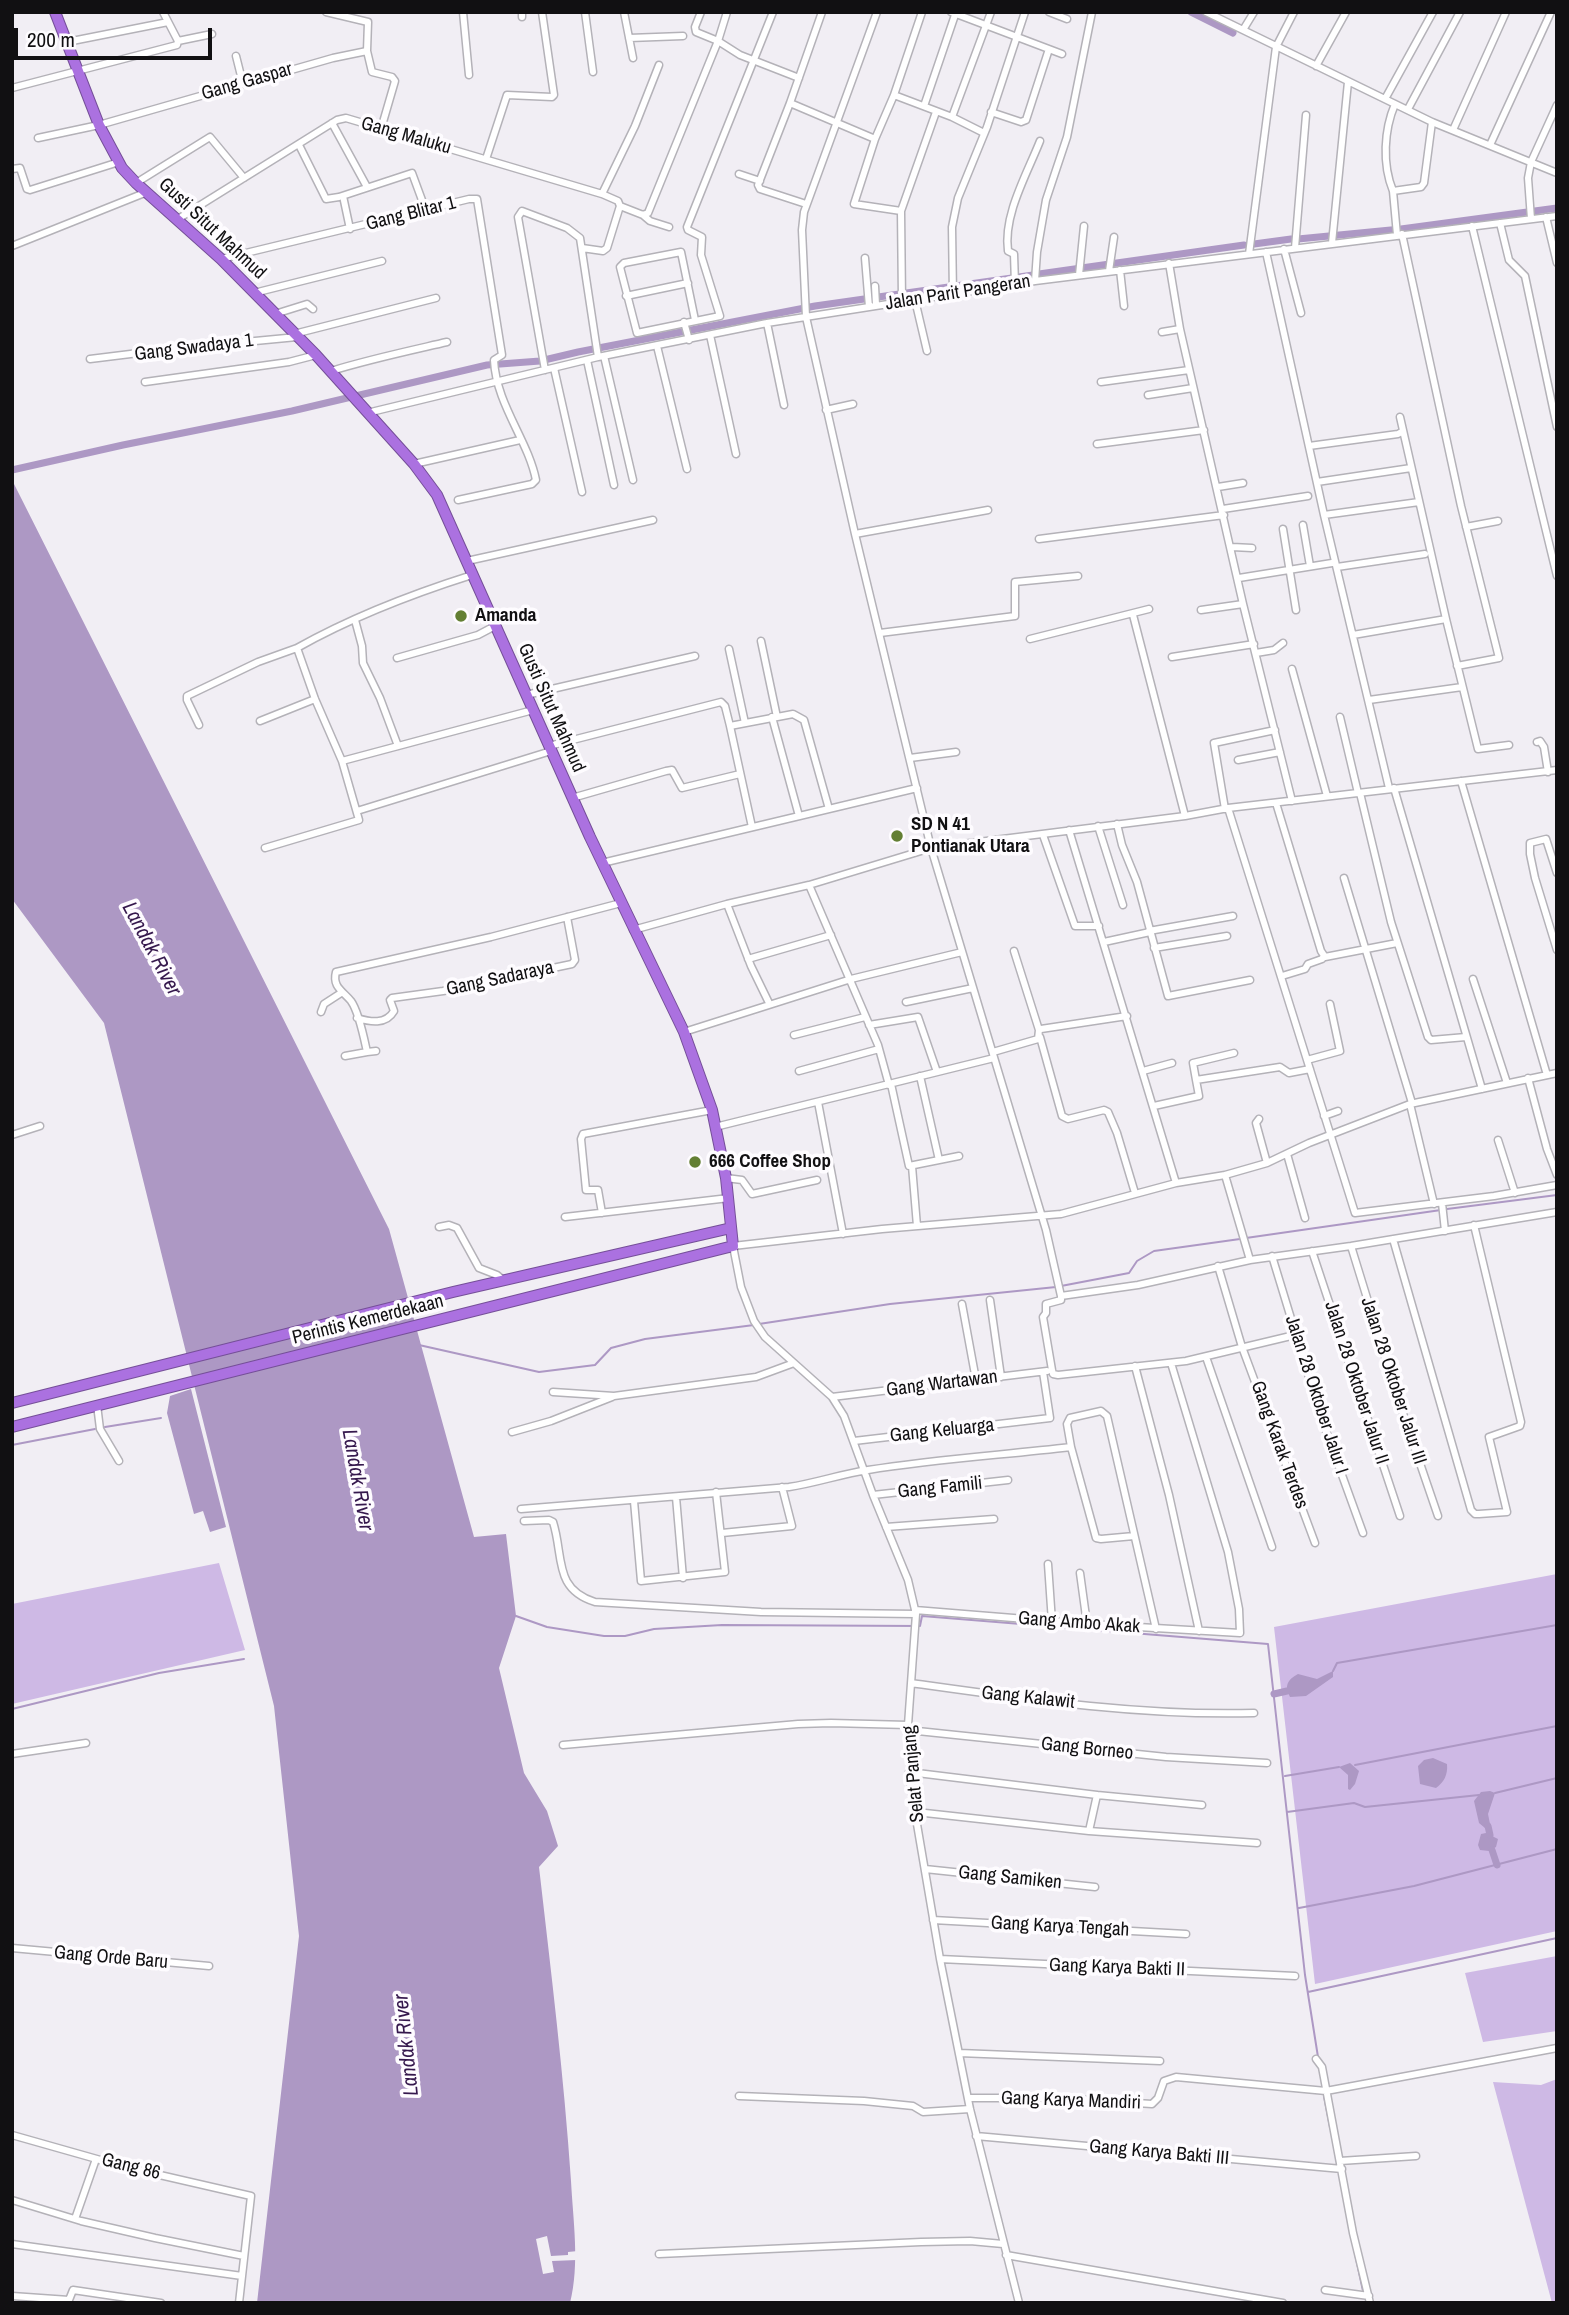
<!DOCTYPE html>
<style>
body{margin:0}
#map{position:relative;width:1569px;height:2315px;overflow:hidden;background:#f1eef4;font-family:"Archivo Narrow",sans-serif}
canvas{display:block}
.frame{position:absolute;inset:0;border:14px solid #111012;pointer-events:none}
.scale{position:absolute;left:14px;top:28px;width:198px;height:32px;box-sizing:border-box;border:4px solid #111012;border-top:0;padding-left:9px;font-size:21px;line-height:24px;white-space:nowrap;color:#111012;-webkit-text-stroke:5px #fefcff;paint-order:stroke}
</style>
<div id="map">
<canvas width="1569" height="2315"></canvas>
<div class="frame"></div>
<div class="scale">200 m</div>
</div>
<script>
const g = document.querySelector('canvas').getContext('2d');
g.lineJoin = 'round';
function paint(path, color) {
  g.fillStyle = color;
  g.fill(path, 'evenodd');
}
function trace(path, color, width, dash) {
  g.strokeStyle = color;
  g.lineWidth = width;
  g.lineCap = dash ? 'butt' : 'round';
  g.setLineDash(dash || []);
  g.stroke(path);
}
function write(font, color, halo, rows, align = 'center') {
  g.font = font + ' "Archivo Narrow",sans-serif';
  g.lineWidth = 7;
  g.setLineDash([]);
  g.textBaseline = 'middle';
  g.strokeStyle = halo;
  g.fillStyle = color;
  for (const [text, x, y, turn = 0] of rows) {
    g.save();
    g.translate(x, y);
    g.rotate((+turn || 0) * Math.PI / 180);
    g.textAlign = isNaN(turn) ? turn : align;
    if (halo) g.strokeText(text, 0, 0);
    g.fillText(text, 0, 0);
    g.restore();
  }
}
paint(new Path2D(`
 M219 1563 245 1650 12 1704V1604Z
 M1557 1574V1931L1315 1984 1274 1627Z
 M1557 1956V2031L1483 2042 1465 1973Z
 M1557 2079V2303H1552L1493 2082 1541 2085Z`), '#ceb9e5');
paint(new Path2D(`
 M12 480 389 1229 474 1537 506 1534 516 1616 499 1668 524 1773 547 1811 558 1846 539 1867C551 1972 564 2076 571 2181 573 2220 580 2264 570 2303H257L299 1936 274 1706 104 1023 12 899Z
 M191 1389 226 1527 210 1532 203 1511 194 1514 167 1413 170 1396Z
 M1333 1671V1677L1306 1696 1290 1697C1284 1686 1287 1680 1298 1674L1317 1679Z
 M1433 1758 1447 1764C1448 1775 1444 1782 1436 1788L1420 1784 1418 1766 1424 1760Z
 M1350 1763 1359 1771 1355 1784 1350 1790 1348 1789V1775L1339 1767Z
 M1490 1791 1495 1793 1488 1814 1490 1824 1485 1828 1479 1823 1474 1801 1481 1792Z
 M1486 1833 1498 1839 1496 1847 1489 1851 1480 1850 1478 1845 1481 1834Z`), '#ad98c4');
paint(new Path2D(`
 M547 2236 551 2256 568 2255V2252L578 2251 577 2260 552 2261 554 2272 543 2274 536 2239Z`), '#f1eef4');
trace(new Path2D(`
 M1447 1209 1557 1195
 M1246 1238 1441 1210
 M1061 1286 1129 1273 1137 1261 1154 1251 1240 1239
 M759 1324 890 1304 1056 1287
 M419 1345 539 1372 595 1365 611 1348 645 1339 754 1325
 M105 1427 161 1418
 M12 1445 95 1429
 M516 1616 547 1627 604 1636H625L654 1629 722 1625 920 1626 922 1616 1268 1644 1305 1975 1318 2057
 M1333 1671 1337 1663 1557 1625
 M12 1709 159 1673 244 1659
 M1355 1765 1557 1726
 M1285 1776 1339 1767
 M1495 1793 1557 1778
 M1287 1812 1354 1803 1365 1807 1479 1795
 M1299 1908 1414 1886 1557 1849
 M1308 1992 1557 1938
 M1324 2096 1330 2127
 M1354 2249 1363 2291`), '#ad98c4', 2);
trace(new Path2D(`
 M1191 12 1233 33
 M1298 239 1401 229 1557 208
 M1254 244 1291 239
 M1039 274 1244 245
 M12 470 123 445 292 411 487 365 540 361 578 352 815 306 1033 275
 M1274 1694 1287 1691
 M1488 1826 1490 1835
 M1492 1850 1497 1865`), '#ad98c4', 7);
const minor = new Path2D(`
 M463 12 469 75
 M522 12V17
 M585 12 593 72
 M624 12 633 58
 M701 12 695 27 696 32 718 41 740 55 799 78
 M877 12 804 212 802 230 806 317 855 534 931 848 1046 1230 1061 1296
 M922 12 894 95 952 117 984 133
 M951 12 1062 54
 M1049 12 1067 19
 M1206 12 1432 122 1557 173
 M1243 30 1254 12
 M629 38 683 36
 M178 41 212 34
 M67 42 168 22
 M367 51 372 72 392 77 395 81 381 129
 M236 56 243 84
 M1316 66 1346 12
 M12 88 177 45 178 41 163 12
 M1385 99 1433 12
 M790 103 875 139 854 204 901 211 902 301
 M924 106 956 12
 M1408 109 1460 12
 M991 112 1021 122 1026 120 1049 49
 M952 117 991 12
 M332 123 367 187
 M1453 130 1506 12
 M38 138 99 125 333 58 367 51 368 22 326 12
 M875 139 894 95
 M299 145 326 199 339 197 412 173 426 211
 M1490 145 1551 12
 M486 159 507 95 552 97 554 95 542 12
 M12 169 20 168 27 189 30 190 119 162
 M739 174 760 181
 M136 183 210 137 244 178
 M1393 191C1382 164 1384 130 1395 104
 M602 194 635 126 659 65
 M343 196 350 229
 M806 204 760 189 758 185 790 103 822 12
 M620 206 643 215 648 213 718 41 727 12
 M901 211 936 112
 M643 215 650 221 669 227
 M1546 217 1557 263
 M178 219 337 120 346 118 602 194 618 201 620 206 607 248 603 251 582 248
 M1531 219 1528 178 1531 162 1557 105
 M1500 223 1509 260 1525 276 1557 427
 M1472 226 1557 576
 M1402 234 1461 506 1499 658 1457 666
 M1397 235 1393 191 1421 187 1424 183 1432 122
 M1332 243 1348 82
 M12 246 147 192
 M1295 248 1306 115
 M1284 249 1301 313
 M1266 252 1324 515 1389 788
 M1249 254 1276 47 1294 12
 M865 258 869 307
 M221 259 469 199H477L502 355 494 360C496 404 528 440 536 480L532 484 458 500
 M1169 263 1180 329 1243 604 1292 801
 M1120 270 1124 306
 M1109 271 1114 237
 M1079 275 1084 226
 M1035 281 1037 252 1046 200 1067 137 1092 12
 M1015 284 1014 254 1008 251C1003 215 1027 174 1040 141
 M875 286 876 305
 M254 293 382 261
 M953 295 952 227 958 198 987 127 1025 12
 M626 296 688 283
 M915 300 927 351
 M275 314 307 304 313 309
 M695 320 681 252 624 263 620 267 637 333 720 316 701 255 702 237 688 230 687 227 773 12
 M684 322 689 340
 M767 323 784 405
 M1162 332 1180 329
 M294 334 436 298
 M710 335 736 454
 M657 346 687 469
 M604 356 633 480
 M90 359 171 349 297 337
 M587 360 614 485
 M554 368 582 492
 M545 370 518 217 522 211 567 228 580 238 598 357
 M331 371C370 359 408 351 447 342
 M145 382 289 362 316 355
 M1101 382 1189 370
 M1148 395 1193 388
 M826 410 853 404
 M367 413 598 357 767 323 1035 281 1557 216
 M1400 417 1446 619
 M1097 444 1204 430
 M1309 446 1398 434 1403 431
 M414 464 520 440
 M1317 482 1411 468
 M1218 487 1243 483
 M1223 509 1308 496
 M1324 515 1419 502
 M1303 525 1310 566
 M1466 527 1498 521
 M1283 529 1296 610
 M855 534 988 510
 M1039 539 1224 515
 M1232 547 1252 548
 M467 561 653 520
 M1337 567 1425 554
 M1239 578 1332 563
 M1201 610 1243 604
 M1133 615 1185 816
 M355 620 362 646 363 663 380 698 398 746
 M880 633 1015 616V582L1078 576
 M1353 635 1446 619 1478 749 1509 745
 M1030 639 1149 609
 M761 641 777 717
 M729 649 745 723
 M1256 653 1274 650 1283 643
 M1172 657 1254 644
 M397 658 478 635 495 626
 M1292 669 1327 796
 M526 695 695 656
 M1369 700 1462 687
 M772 717 799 816
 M1340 717 1358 793
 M260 721 315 699
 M199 725 187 700V696L258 662 297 648
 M730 726 752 827
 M1537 742 1540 741 1544 747 1548 772
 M549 746 721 702 725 706 730 726 793 714 804 720 829 809
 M910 758 956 752
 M1238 760 1280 752
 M342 761 533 710
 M1461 781 1547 1075
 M1394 788 1482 1089
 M1360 793 1391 922 1428 1037 1431 1040 1466 1037
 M572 798 666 771 672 770 682 788 740 774
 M1276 803 1321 951 1325 957 1397 943
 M1228 808 1355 1213 1494 1196 1557 1185
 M1225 809 1214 743 1275 730
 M357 811 551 751
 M1117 824 1122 845 1137 882 1168 996 1250 980
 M1098 826 1123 905
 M1069 830 1176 1183
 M1043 835 1075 926H1099
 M265 848 359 820 342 761 315 699 297 648C352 617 412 594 472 575
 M602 863 917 788
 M1557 873 1546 839 1530 843V854L1535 878 1557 950
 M1344 878 1412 1103
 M809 885 878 1045 889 1085
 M727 904 751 966 769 1003
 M633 930 727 904 809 885 931 848 1185 816 1228 808 1557 770
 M1149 931 1233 916
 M1104 942 1150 932
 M1154 948 1227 936
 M1014 951 1039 1030
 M748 959 831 935
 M1282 976 1305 969 1308 964 1322 959 1324 956
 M1473 979 1507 1083
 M906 1002 973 988
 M321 1012 324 1004 341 993
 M357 1018C370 1022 386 1025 394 1011L390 1000 392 998 443 991 572 964 575 960 567 917
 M869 1025 918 1017 937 1072
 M684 1032 851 979 962 952
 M794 1035 865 1017
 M1040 1037 1062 1116 1068 1119 1104 1110 1108 1112 1117 1133 1135 1193
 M376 1051 367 1052C364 1038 359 1012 351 1001 343 991 332 987 336 972L491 937 621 903
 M993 1052 1038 1039 1039 1030 1041 1029 1127 1016
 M1234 1053 1193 1063 1196 1080 1280 1067 1289 1073 1310 1069
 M345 1056 367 1052
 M1307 1060 1340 1051 1330 1004
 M799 1071 879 1049
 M1143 1071 1172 1063
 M920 1076 939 1160
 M1528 1078 1547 1149 1557 1175
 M891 1084 909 1166 959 1156
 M818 1102 843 1234
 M1410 1104 1434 1204
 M1154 1106 1199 1096 1196 1080
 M1324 1116 1338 1111
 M1259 1119 1256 1123 1267 1163
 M715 1127 994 1058
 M12 1135 40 1126
 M1498 1140 1515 1193
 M1287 1154 1305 1218
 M912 1166 917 1226
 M1225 1175 1250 1260
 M726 1178 742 1180 752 1194 817 1180
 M1442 1203 1445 1231
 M602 1213 598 1190H586L581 1139 583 1134 712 1110
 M565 1217 729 1198
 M439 1227 449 1225 457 1228 479 1268 497 1275 503 1280
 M1393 1239 1471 1510 1475 1514H1479L1507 1512 1489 1437 1520 1426 1521 1422 1474 1225
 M1351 1246 1399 1402 1438 1516
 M1312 1251 1400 1516
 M1272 1256 1322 1420 1363 1533
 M1218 1266 1242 1347 1315 1543
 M990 1300 1001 1377
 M962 1304 976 1380
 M1295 1335 1186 1361 1058 1375 1053 1374 1052 1370 1043 1317 1046 1313V1304L1061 1300V1296L1138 1285 1250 1260 1351 1246 1557 1212
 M1206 1357 1272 1547
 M1135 1366 1169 1495 1199 1631
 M553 1392 614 1396 756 1377 794 1363
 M832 1397 1047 1371
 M97 1405 100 1429 119 1461
 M512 1432 551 1421 612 1397
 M854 1441 1050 1418 1043 1372
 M873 1495 1008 1480
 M676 1497 683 1578
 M634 1501 641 1581 725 1572 716 1492
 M521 1509 789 1487C816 1483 841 1474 868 1470 936 1459 1003 1455 1071 1447
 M524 1521 549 1520 553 1522C564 1556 553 1589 595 1602L761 1612 916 1614
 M886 1527 994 1519
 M722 1533 792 1526 782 1487
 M1134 1536 1101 1539 1096 1538 1071 1447 1067 1424 1070 1418 1101 1411 1107 1416 1156 1629
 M1048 1564 1052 1622
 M1080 1573 1087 1624
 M915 1610 1087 1624 1240 1633 1239 1609 1228 1552 1171 1363
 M911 1683C1025 1699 1139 1716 1254 1713
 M908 1730 1166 1757 1267 1763
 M563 1745 798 1724 831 1723 908 1725
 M12 1754 86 1743
 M909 1772 1097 1795 1202 1805
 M916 1812 1089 1831 1097 1795
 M1089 1831 1257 1843
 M925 1869 1095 1887
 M933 1920 1186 1934
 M12 1948 209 1966
 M940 1959 1295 1976
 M959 2053 1160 2061
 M1316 2059 1322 2067 1353 2233 1370 2303
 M739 2096 864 2101 913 2106 923 2112 970 2109
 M968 2098H1057L1152 2104 1158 2098 1164 2081 1176 2077 1326 2091 1557 2048
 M12 2135 125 2167 251 2196 239 2303
 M976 2136 1342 2169
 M1340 2161 1416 2156
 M12 2200 81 2221 155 2238 244 2256
 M75 2219 96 2159
 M12 2244 242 2276
 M659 2254 921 2242 970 2241 1003 2244
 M1006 2255 1283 2303
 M1325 2290 1369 2296
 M12 2296 69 2300 73 2290 161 2303
 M1019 2303 970 2109 940 1959 911 1789 908 1725 916 1614 908 1580 873 1495 844 1416 832 1397 765 1337 754 1321 741 1287 733 1246 882 1229 1061 1214 1176 1183 1225 1175 1267 1163 1309 1143 1410 1104 1557 1073`);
const highway = new Path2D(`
 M12 1403 453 1292 731 1228
 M12 1427 733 1246 726 1178 712 1110 684 1032 590 837 437 495 414 464 316 355 221 259 136 183 122 168 99 125 55 12`);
trace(minor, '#b4b2b8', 9);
trace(highway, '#754f98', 12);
trace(minor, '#fff', 6);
trace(highway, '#ab71e0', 10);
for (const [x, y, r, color] of [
 [461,616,7,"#637f33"],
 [897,836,7,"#637f33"],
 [695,1162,7,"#637f33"]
]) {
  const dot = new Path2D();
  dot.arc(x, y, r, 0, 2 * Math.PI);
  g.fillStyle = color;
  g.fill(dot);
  trace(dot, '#fefcff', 2.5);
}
write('19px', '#111012', '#fefcff', [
 ["Gang Gaspar",247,82,-16],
 ["Gang Maluku",406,136,16],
 ["Gang Blitar 1",411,214,-14],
 ["Gusti Situt Mahmud",212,229,43],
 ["Jalan Parit Pangeran",958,293,-9],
 ["Gang Swadaya 1",194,348,-7],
 ["Gusti Situt Mahmud",551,708,66],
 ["Gang Sadaraya",500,979,-12],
 ["Perintis Kemerdekaan",368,1320,-14],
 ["Jalan 28 Oktober Jalur III",1393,1381,72],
 ["Jalan 28 Oktober Jalur II",1356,1383,72],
 ["Gang Wartawan",942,1384,-7],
 ["Jalan 28 Oktober Jalur I",1316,1395,72],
 ["Gang Keluarga",942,1431,-6],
 ["Gang Karak Terdes",1279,1445,70],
 ["Gang Famili",940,1488,-6],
 ["Gang Ambo Akak",1079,1623,4],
 ["Gang Kalawit",1028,1698,6],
 ["Gang Borneo",1087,1749,6],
 ["Selat Panjang",914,1774,-95],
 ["Gang Samiken",1010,1878,6],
 ["Gang Karya Tengah",1060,1927,3],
 ["Gang Orde Baru",111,1958,5],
 ["Gang Karya Bakti II",1117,1968,2],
 ["Gang Karya Mandiri",1071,2101,2],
 ["Gang Karya Bakti III",1159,2153,5],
 ["Gang 86",131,2167,14]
]);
write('bold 19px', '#111012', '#fefcff', [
 ["Amanda",475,616],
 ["SD N 41",911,825],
 ["Pontianak Utara",911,847],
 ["666 Coffee Shop",709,1162]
], 'left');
write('italic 21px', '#35184d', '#fefcff', [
 ["Landak River",151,949,62],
 ["Landak River",357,1480,80],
 ["Landak River",407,2045,-96]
]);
</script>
